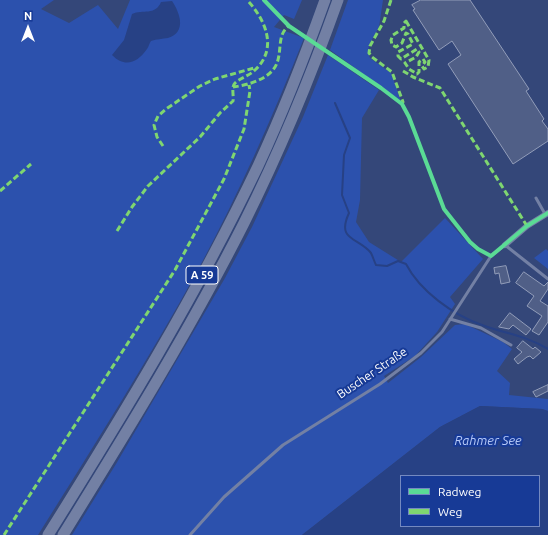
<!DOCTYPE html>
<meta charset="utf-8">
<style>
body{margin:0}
#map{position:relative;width:548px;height:535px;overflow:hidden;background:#344779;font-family:Ubuntu,sans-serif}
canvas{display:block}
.legend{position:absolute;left:400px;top:475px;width:140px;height:52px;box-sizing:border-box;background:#173a96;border:1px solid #7489c0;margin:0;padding:5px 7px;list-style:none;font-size:12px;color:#fff}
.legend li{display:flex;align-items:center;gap:8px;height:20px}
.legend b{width:20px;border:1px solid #7489c0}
.north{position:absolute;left:8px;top:8px;width:40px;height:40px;-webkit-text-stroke:3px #173a96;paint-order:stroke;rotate:0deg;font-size:11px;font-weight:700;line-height:16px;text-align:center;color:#fff}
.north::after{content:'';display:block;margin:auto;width:14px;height:18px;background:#fff;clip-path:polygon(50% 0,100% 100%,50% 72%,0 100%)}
</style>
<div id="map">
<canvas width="548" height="535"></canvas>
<ul class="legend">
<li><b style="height:5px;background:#5adb95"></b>Radweg</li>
<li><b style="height:5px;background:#7fd670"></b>Weg</li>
</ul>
<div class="north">N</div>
</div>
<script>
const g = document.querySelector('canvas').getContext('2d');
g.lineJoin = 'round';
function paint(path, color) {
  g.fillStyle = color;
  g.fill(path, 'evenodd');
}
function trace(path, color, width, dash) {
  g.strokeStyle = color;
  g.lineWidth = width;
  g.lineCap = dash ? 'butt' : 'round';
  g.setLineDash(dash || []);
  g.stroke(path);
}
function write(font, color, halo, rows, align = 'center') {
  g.font = font + ' Ubuntu,sans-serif';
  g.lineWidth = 4;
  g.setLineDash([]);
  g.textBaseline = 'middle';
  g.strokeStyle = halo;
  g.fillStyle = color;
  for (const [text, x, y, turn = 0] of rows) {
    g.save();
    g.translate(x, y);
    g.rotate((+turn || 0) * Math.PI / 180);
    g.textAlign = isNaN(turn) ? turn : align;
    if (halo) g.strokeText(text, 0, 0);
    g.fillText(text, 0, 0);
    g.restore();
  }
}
paint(new Path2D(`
 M0 0H54L41 9 69 23 98 5 118 29 130 0H302L294 19 284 15 274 27 304 38C273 116 239 193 199 268 149 359 93 447 38 535H0Z
 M348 0H383L379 27 369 45 368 53 370 58 391 73 401 101 330 50Z
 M328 55 379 90 362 118 360 200 356 222 369 242 401 262 445 218 483 259 450 297 455 304 437 332 415 356 384 376 388 383 421 357 455 325 465 324 503 342 512 349 497 371 510 383 509 395 548 399V411L542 409 480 406 440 427 302 535H72L116 464 225 278 252 227 303 117Z
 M546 249 548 251V269L534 258Z`), '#2c51ad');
paint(new Path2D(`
 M172 1C180 13 187 32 168 38 162 39 157 39 151 41 149 44 149 46 147 49 137 63 125 68 112 55L124 40 132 14C143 9 155 16 161 2Z
 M480 406 542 409 548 411V535H302L440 427ZM401 476H539V526H401Z`), '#274185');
trace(new Path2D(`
 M335 103 350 138 344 155 342 195 349 213C336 241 358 237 371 253 373 257 374 261 376 265L387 266 398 261 406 264C420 291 453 315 482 325 506 334 525 335 548 349`), '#274185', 2);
const building = new Path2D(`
 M421 0H470L529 89 526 91 544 119 542 121 548 129V141L513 164 448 64 461 55 452 41 439 50 413 10 415 9 412 5Z
 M506 266 510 282 501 284 499 273 495 274 494 268Z
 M524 272 544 286 548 282V289L540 301 548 306V322L539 335 532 331 542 316 527 306 534 296 516 283Z
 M510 313 531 329 526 335 513 325 509 329 499 327Z
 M523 341 533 349 535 347 541 352 533 359 530 356 527 357 518 364 514 359 522 352 517 348Z
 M548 385V391L536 397 533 392Z`);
paint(building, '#505f87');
trace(building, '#929db9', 1);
trace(new Path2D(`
 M536 198 545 214
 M450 319 481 328 511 345
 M190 535 224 497 283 445 380 384 421 353 442 332 491 256 505 245 548 279`), '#7380a4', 3);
trace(new Path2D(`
 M505 245 527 226 548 213`), '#7380a4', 6);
trace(new Path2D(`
 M48 535C123 415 197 294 258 166 283 112 305 56 325 0
 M63 535C126 433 190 330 244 223 280 151 311 76 338 0`), '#7380a4', 11);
trace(new Path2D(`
 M391 0 384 21 370 46 369 53 372 57 392 72 403 102 402 104
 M406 21 429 60 428 67 424 69 422 66 425 62 423 59 419 62V72L417 74 409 69 405 63 416 57 419 52 417 49 401 59 398 56V52L413 44 408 34 406 33 402 43 396 47 392 45 391 40 393 35 404 28V23Z
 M403 71 413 77 440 88 527 226
 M233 87C248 85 271 79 277 63 282 50 277 34 289 26
 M163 146 157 137 154 125 158 116 166 109 200 86 215 79 254 68
 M0 191 31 164
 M117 231 132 207 148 186 200 137 220 113 233 101C234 96 231 87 235 83 240 78 249 76 255 70 278 49 266 20 247 0
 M4 535 175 270 224 179 244 129 250 91 249 85`), '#7fd670', 3, [6, 3]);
trace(new Path2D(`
 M264 0 289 26 381 88 402 104 409 117 444 209 470 242 478 249 491 256 527 226 548 213`), '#5adb95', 4);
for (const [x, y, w] of [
 [202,275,32]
]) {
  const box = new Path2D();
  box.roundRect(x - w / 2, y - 9, w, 18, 3);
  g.fillStyle = '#173a96';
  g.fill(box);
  trace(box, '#fff', 1);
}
write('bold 11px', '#fff', null, [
 ["A 59",202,275]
]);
write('12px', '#fff', '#173a96', [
 ["Buscher Straße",372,373,-34]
]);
write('italic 13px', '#b6c9f8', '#173a96', [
 ["Rahmer See",488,441]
]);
</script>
